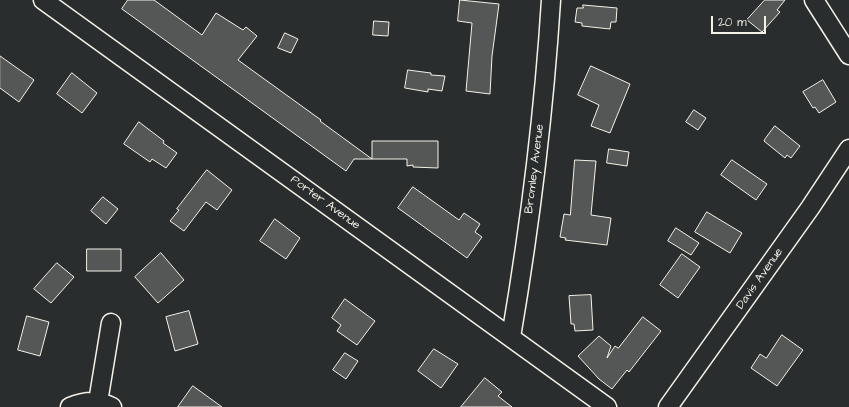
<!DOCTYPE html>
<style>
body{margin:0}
#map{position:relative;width:849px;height:407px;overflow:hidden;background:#2a2d2e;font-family:"Architects Daughter",sans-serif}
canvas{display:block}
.scale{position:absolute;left:711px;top:16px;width:55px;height:18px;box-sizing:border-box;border:2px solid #f4f1e8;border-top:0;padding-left:5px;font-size:12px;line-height:14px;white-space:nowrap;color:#f4f1e8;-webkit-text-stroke:3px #2a2d2e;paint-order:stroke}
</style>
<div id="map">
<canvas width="849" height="407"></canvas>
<div class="scale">20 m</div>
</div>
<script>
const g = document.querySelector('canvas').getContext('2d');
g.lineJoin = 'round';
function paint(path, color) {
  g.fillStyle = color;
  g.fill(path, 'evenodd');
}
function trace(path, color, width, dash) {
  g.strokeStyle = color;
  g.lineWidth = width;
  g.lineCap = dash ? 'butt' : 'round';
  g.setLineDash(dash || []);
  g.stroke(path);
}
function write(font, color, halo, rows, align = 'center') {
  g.font = font + ' "Architects Daughter",sans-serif';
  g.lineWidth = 4;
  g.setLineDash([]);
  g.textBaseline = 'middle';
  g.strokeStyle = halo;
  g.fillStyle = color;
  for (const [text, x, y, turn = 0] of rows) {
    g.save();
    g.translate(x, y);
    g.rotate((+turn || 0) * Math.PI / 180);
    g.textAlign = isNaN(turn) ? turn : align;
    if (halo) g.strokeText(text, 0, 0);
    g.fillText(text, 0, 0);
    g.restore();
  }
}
const building = new Path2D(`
 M128 0H154L202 35 216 13 243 30 246 27 257 36 238 60 321 120 320 121 372 159V141H438V168L413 167V165L407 166V159H354L346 171 122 9Z
 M460 0 499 4 492 56 490 94 466 91 472 23 458 21Z
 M765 0H785L777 10 780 12 762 32 747 20Z
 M583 5 617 8 616 22H611L610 29 582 26V23L575 22 577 8H583Z
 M374 21 389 22 388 36 373 35Z
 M285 33 298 39 291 53 278 48Z
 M0 56 34 80 19 102 0 88Z
 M591 66 630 84 610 133 591 126 599 105 578 95Z
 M408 70 431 73V75L445 76 442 91 428 89V92L405 88Z
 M72 73 97 93 82 113 57 94Z
 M823 80 836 102 819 113 815 107 813 108 803 92Z
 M694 110 706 118 698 130 686 122Z
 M139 122 164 141 163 143 177 153 166 168 152 159 150 162 124 144Z
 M775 126 800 146 791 158 787 155 785 158 764 141 765 139Z
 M609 149 629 152 627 166 607 163Z
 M575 160 596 161 591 215 611 218 607 245 565 240 566 238 560 237 564 214 570 215Z
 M732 160 767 184 756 200 721 175Z
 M207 170 232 190 217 210 206 202 184 231 170 221 179 210 177 209Z
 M413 187 459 220 464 213 480 224 475 232 482 237 467 258 398 208Z
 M103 197 118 209 106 224 91 211Z
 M707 212 742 233 730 253 695 232Z
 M275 219 300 238 286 259 260 241Z
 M676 228 699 243 691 255 668 241Z
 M87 249H121V271H87Z
 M161 253 184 280 158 303 135 277Z
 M682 254 700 267 678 298 660 285Z
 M57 263 74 277 51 303 34 289Z
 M591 295 593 330 575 331 574 324H571L569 296Z
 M345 299 375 321 357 345 337 331 341 325 332 318Z
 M189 311 198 344 175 351 166 317Z
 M27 316 49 322 40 356 18 350Z
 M643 317 661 331 629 372 627 370 612 389 599 379 578 356 599 336 611 346 607 358 615 346 618 348Z
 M782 335 803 350 777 386 751 368 760 354 766 358Z
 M434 349 458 364 441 388 418 371Z
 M345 353 358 361 346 379 333 370Z
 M485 378 502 392 498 396 512 407H461Z
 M193 386 222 407H178Z`);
paint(building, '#555756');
trace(building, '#f4f1e8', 1);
const street = new Path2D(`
 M43 0 607 407
 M814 0 849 55
 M511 337C530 225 544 113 551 0
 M98 402 111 323
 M70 407C84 401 99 400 112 407
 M668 407 810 208 849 149`);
trace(street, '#f4f1e8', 21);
trace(street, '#2a2d2e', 18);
write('12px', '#f4f1e8', '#2a2d2e', [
 ["Bromley Avenue",535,169,-83],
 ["Porter Avenue",325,203,36],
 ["Davis Avenue",760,279,-55]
]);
</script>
